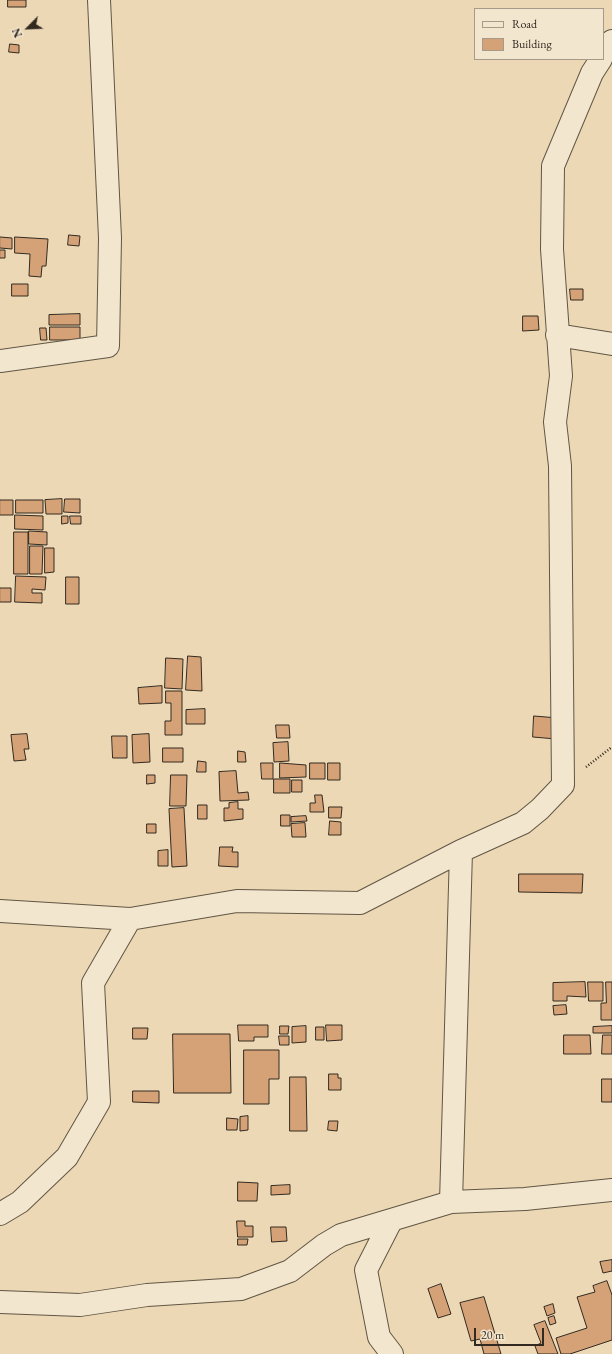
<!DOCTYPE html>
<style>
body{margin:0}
#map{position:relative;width:612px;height:1354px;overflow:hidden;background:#ecd8b4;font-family:"EB Garamond",serif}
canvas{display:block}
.legend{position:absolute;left:474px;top:8px;width:130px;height:52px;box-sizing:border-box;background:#f3e6ce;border:1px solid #a69b88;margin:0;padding:5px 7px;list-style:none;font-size:12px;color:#322a20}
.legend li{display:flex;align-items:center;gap:8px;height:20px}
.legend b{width:20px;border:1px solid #a69b88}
.north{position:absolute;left:8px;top:8px;width:40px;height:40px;-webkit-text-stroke:3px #f3e6ce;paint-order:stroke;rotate:246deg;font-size:11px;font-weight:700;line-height:16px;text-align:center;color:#322a20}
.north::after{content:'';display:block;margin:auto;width:14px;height:18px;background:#322a20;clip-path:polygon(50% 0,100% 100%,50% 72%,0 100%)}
.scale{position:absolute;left:474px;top:1328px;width:70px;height:18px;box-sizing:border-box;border:2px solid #322a20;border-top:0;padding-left:5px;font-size:12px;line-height:14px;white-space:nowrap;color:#322a20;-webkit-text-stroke:3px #f3e6ce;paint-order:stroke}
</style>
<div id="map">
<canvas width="612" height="1354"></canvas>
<ul class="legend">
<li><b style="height:5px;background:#f3e6ce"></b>Road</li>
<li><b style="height:11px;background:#d5a177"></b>Building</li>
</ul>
<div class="north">N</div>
<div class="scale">20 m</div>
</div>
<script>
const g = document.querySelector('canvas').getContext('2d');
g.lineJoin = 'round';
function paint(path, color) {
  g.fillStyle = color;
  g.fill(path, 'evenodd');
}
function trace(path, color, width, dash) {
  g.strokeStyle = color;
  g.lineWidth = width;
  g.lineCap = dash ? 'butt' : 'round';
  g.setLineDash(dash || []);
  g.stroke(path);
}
const building = new Path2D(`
 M8 0H26V7H8Z
 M10 44 19 45V53L9 52Z
 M69 235 80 236 79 246 68 245Z
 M0 237 12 238V249L0 248Z
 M15 237 48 239 46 266H42L41 277 29 276 30 254 15 253Z
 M0 250H5V258H0Z
 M12 284H28V296H12Z
 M570 289H583V300H571Z
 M80 314V325H49V315Z
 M523 316H538L539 330 523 331Z
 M50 327H80V340H50Z
 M40 328H46L47 340H41Z
 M62 499V514H46L45 500Z
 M65 499H80V513L64 512Z
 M0 500H13V515H0Z
 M16 500H43V513H16Z
 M15 515 43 516V530L15 529Z
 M62 516H68V523L62 524Z
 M70 516H81V524H71Z
 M29 531 47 532V545L29 544Z
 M14 532H28V574H14Z
 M30 546H43L42 574H30Z
 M45 548H54V572L45 573Z
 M16 576 46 577 45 590 32 589V593H42V603L15 602Z
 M66 577H79V604H66Z
 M0 588H11V602H0Z
 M188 656 201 657 202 691 186 690Z
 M166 658 183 659 182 689 165 688Z
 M162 686V703L139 704 138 688Z
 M166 691H182V735H165V721H171V703H166Z
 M205 709V724H186V710Z
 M534 716 558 718 556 739 533 737Z
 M276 725H289L290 738H277Z
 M27 734 29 749H24L26 760 14 761 11 735Z
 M149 734 150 762 133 763 132 735Z
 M112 736H127V758H113Z
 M288 742 289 761 274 762 273 743Z
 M163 748H183V762H163Z
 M238 751 245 752 246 762H238Z
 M198 761 206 762V772H197Z
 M261 763H273V779H262Z
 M280 763 306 765V777L280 778Z
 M310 763H325V779H310Z
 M328 763H340V780H328Z
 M236 771 238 793 248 792 249 800 220 801 219 772Z
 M147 775H155V783L147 784Z
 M171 775H187L186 806H170Z
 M274 779H290V793H274Z
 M292 780H302V792H292Z
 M315 795H322L324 812H310V803H315Z
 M238 802V809H243V819L224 821V808H229V803Z
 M198 805H207V819H198Z
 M329 807H342L341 818H329Z
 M184 808 187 866 172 867 169 809Z
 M281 815H290V826H281Z
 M306 816 307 821 291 822V817Z
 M330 821 341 822V835H329Z
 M305 823 306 837H292L291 824Z
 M147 824H156V833H147Z
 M220 847H233L232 852H238V867L219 866Z
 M168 850V866H158V851Z
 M519 874H583L582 893 519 892Z
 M585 982 586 997 567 996V1001H553V983Z
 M588 982H603V1001H589Z
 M606 982H612V1020H601V1003H606Z
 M566 1005 567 1014 554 1015 553 1006Z
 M238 1025H268V1037H254V1041H239Z
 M326 1025H342V1040L327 1041Z
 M280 1026H289L288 1034H280Z
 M306 1026V1042L292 1043V1027Z
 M612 1026V1033H593V1027Z
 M316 1027H324V1040H316Z
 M133 1028H148L147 1039H133Z
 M173 1034H230L231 1093H174Z
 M564 1035H590L591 1054H564Z
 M603 1035H612V1054H602Z
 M279 1036H289V1045H280Z
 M244 1050H279V1079H269V1104H244Z
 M329 1074H338V1078H341V1090H329Z
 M290 1077H306L307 1131H290Z
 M602 1079H612V1102H602Z
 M133 1091H159V1103L133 1102Z
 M248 1116V1130L240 1131V1117Z
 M227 1118 238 1119 237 1130H227Z
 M329 1121H338L337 1131 328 1130Z
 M238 1182 258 1183 257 1201H238Z
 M290 1185V1194L271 1195V1186Z
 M237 1221H245V1226H253V1237H238Z
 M271 1227H286L287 1241 272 1242Z
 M238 1239H248L247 1245H238Z
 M612 1260V1271L603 1273 600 1262Z
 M607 1281 612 1295V1340L570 1354H561L556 1338 587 1328 577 1297 595 1292 593 1286Z
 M441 1284 451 1314 438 1318 428 1289Z
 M484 1297 501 1354H484L480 1339 471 1341 460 1303Z
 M553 1304 555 1313 547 1316 544 1307Z
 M554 1316 556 1323 550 1325 548 1318Z
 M545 1321 558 1354H538L535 1346 541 1343 534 1325Z`);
paint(building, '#d5a177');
trace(building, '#322a20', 1);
const minor = new Path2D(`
 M603 55 612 41
 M557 335 612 344
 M0 361 108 346 110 238 99 0
 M0 911 130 919
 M451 1202 461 851
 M0 1214 20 1202 67 1157 99 1102 93 983 130 919 237 901 360 903 461 851 523 823 540 809 563 785 560 466 555 422 561 376 552 249 553 166 592 73 601 59
 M391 1221 366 1270 379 1337 392 1354
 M0 1302 80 1305 147 1295 241 1289 290 1271 324 1245 341 1235 451 1202 525 1199 612 1190`);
trace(minor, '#605645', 24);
trace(new Path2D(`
 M586 767 612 747`), '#322a20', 2.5, [1, 2]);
trace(minor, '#f3e6ce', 22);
</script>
